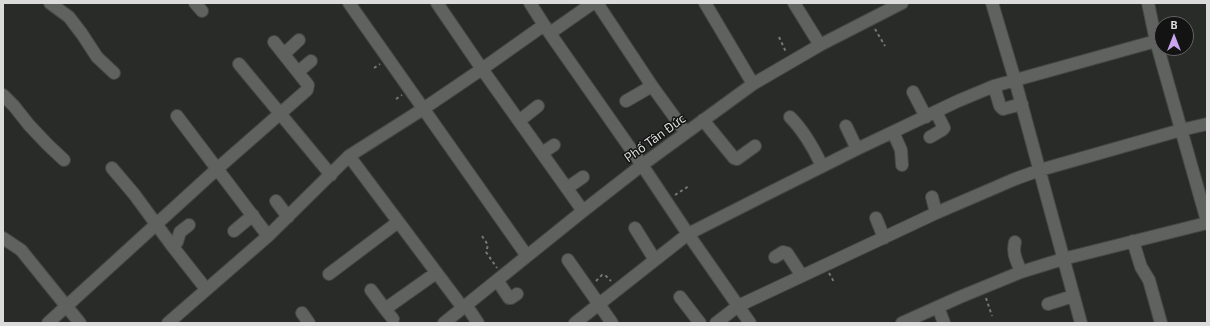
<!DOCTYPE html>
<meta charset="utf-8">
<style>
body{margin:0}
#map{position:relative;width:1210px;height:326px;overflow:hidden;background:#282b28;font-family:"Exo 2",sans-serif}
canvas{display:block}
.frame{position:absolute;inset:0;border:4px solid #dadbda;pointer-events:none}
.north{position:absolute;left:1154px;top:16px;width:40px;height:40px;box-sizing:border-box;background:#121312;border:1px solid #626362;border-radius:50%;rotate:0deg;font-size:11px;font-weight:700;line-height:16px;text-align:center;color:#dadbda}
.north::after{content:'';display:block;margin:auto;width:14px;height:18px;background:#c8a5ee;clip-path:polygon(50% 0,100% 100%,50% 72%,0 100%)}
</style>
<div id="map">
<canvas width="1210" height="326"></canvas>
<div class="frame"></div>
<div class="north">B</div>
</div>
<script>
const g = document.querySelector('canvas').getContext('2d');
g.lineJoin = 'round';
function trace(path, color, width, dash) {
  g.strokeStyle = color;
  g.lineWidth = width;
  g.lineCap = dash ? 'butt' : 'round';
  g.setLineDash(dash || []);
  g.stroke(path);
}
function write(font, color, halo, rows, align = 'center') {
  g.font = font + ' "Exo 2",sans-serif';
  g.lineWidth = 3;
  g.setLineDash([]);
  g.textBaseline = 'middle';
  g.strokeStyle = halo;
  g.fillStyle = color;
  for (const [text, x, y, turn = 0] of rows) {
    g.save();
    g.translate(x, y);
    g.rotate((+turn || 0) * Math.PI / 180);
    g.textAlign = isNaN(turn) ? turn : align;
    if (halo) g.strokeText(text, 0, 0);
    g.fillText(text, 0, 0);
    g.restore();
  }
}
const minor = new Path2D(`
 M50 3 69 17 82 34 97 57 114 73
 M195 3 202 11
 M349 3 527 256
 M437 3 482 69 583 211
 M530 3 544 25 642 165 688 234 750 323
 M597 3 652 86 686 133
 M705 3 753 84
 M794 3 820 45
 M992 3 1015 80 1081 323
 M1148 3 1156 41 1207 221
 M550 33 593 3
 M284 54 299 40
 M239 64 331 175
 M298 72 311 61
 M994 86 1000 106 1003 109 1022 104
 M913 92 926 117
 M3 95 14 106 29 125 48 145 64 160
 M626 101 652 86
 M177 116 268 236
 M790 117C804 131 814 149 822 166
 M703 120 734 158 737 159 755 146
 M519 121 538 106
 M846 126 857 149
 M893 132 901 150 902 165
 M930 137 942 130 944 128 936 112
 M542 153 554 145
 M349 156 463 308
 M112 168 134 194 173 247 206 289
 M567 188 583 177
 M932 197 936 213
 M276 201 288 217
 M876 218 884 238
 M635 228 655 260
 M234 231 253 215
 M3 238 21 250 80 323
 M1133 241 1141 267 1149 280 1161 323
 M1015 242C1012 254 1017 261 1021 272
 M173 247 177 242 180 232 189 225
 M775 257 783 252 787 253 802 276
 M568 260 612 323
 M329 274 398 222
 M497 280 509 298H511L517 294
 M371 290 385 309 436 273
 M680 297 700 323
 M1048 304 1073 296
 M466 305 478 323
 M938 307 944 323
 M385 309 393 319
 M302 313 309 323
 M48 323 218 168 307 90 308 85 274 42
 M168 323 268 236 349 156 423 109 482 69 544 25
 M444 323 583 211 642 165 753 84 820 45 902 3
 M575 323 688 234 763 196 857 149 958 101 994 86 1156 41
 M716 323 738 306 936 213 1015 179 1040 170 1181 130 1207 124
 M902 323 960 297 1021 272 1063 259 1207 223`);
trace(minor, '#454745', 14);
trace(new Path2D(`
 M875 29 885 46
 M779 37 786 52
 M374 68 380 64
 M396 99 402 95
 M675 195 689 186
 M482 236 488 245 486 252 497 268
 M829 273 834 282
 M596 281 602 275H605L611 281
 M986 298 992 316`), '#767876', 2, [3, 3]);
trace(minor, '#5f625f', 12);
write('13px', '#dadbda', '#121312', [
 ["Phố Tân Đức",655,138,-36]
]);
</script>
